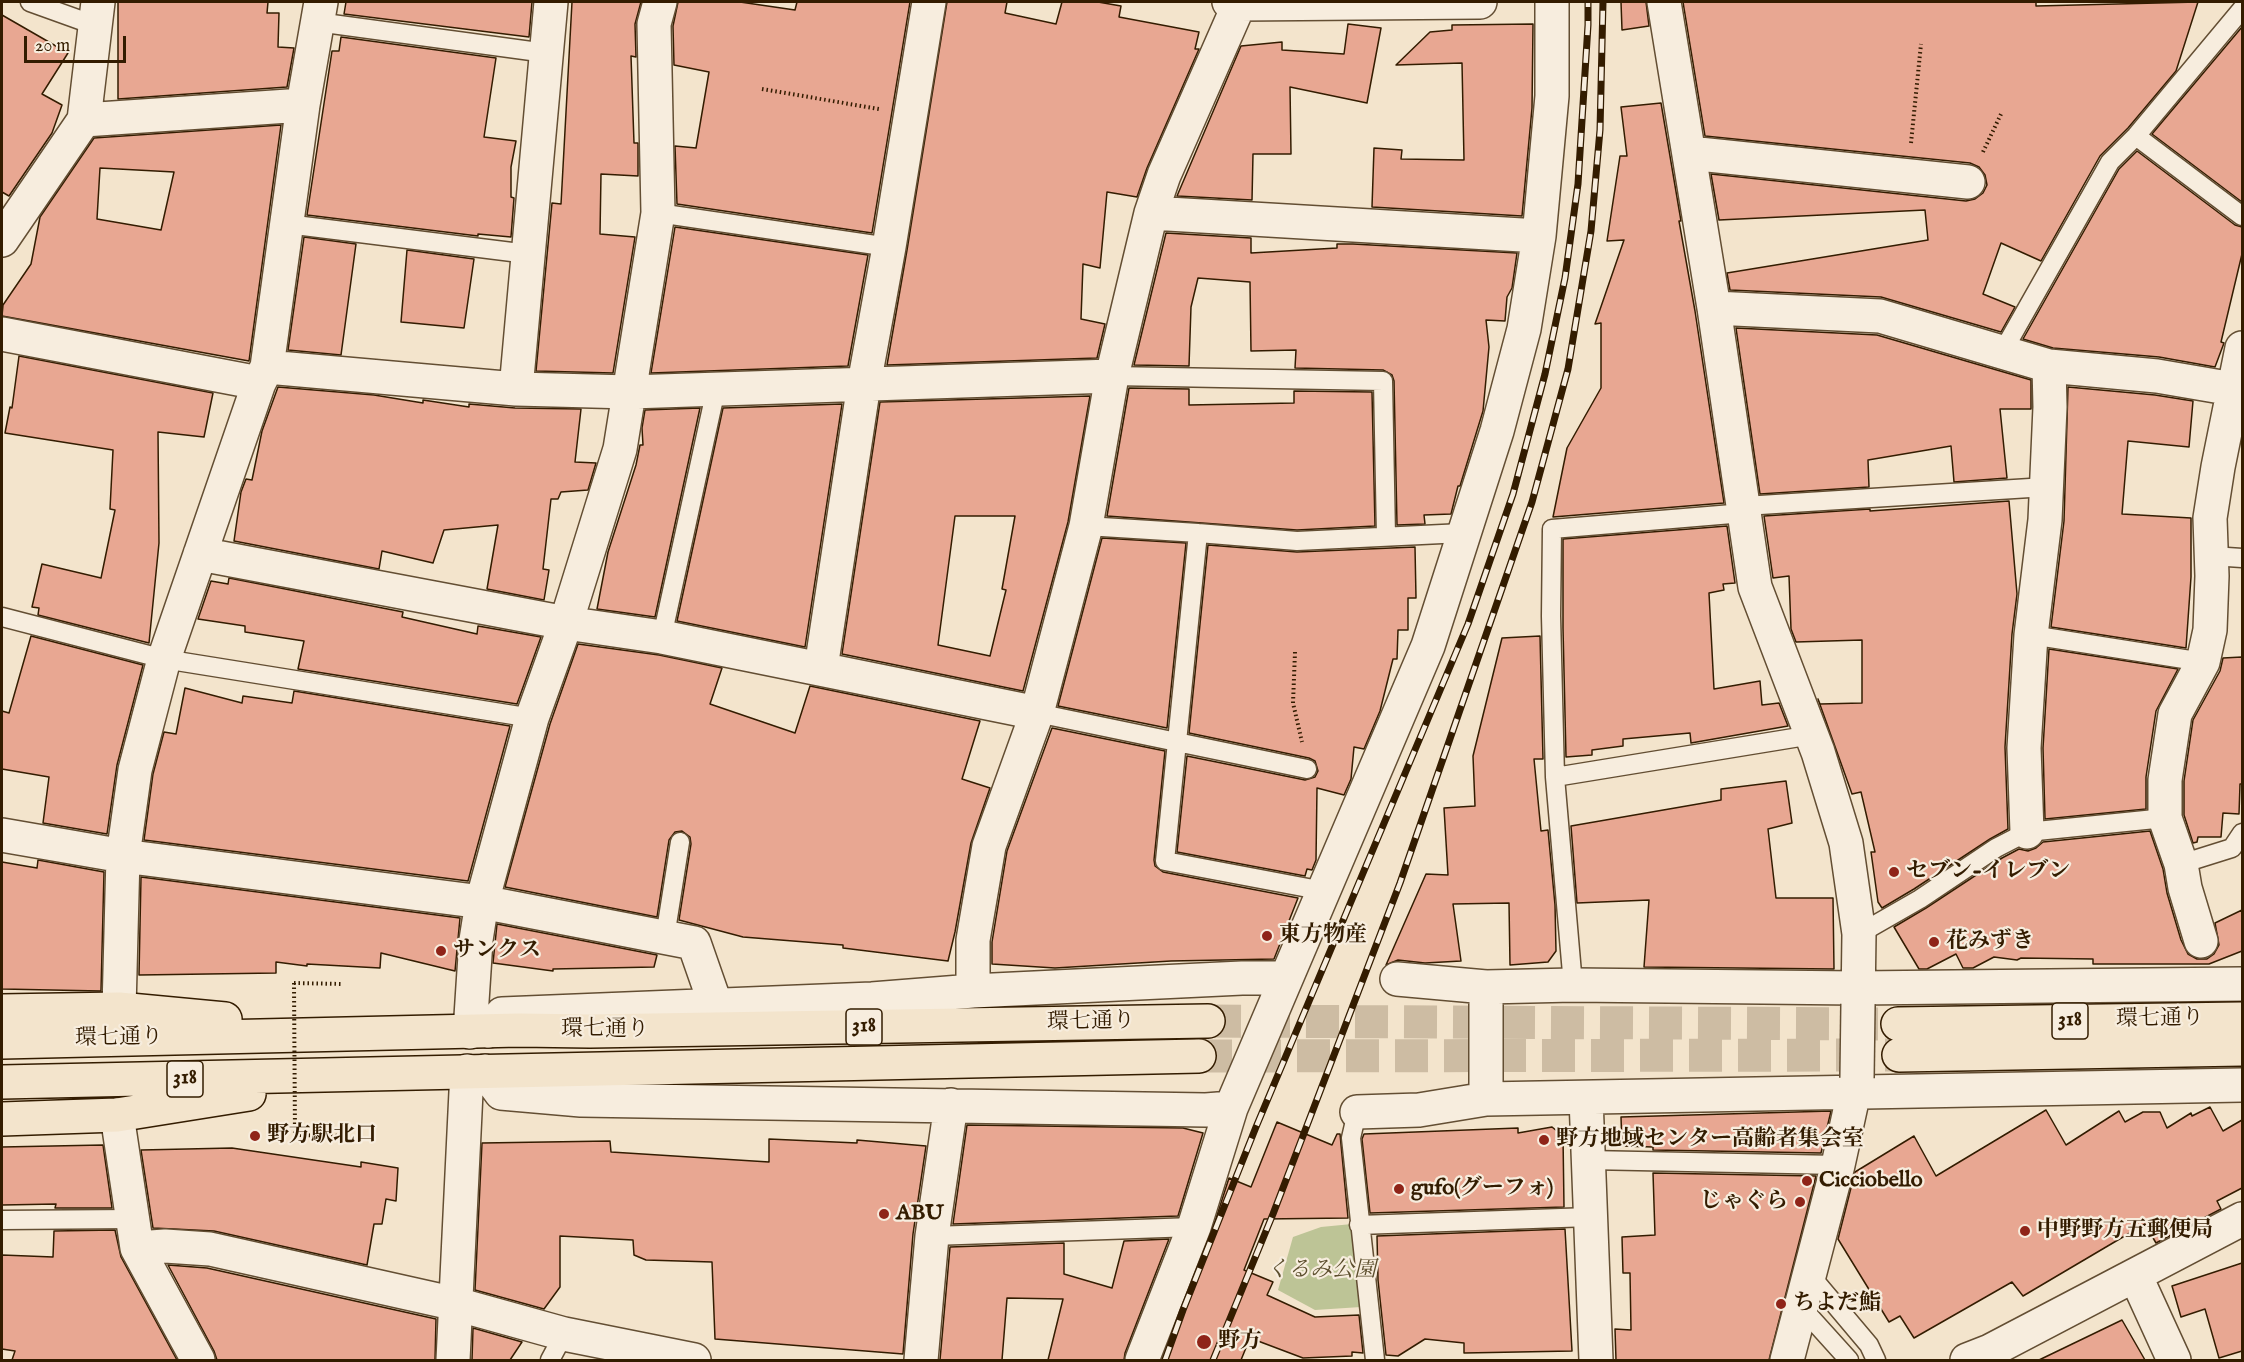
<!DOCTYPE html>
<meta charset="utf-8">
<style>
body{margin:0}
#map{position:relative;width:2244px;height:1362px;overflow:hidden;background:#f3e4cc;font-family:"IM FELL English",serif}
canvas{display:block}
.frame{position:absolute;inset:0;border:3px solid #331c00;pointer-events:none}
.scale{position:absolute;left:24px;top:36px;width:102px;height:27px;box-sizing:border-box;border:3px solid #331c00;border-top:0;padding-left:8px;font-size:18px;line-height:21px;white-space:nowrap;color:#331c00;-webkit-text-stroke:4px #f7edde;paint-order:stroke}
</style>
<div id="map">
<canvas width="2244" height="1362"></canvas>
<div class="frame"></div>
<div class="scale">20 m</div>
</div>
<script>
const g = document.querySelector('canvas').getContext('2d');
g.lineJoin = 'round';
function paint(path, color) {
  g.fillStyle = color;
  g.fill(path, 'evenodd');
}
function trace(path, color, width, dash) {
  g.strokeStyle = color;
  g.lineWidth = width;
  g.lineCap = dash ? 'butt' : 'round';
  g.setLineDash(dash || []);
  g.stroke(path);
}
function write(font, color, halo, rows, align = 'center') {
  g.font = font + ' "IM FELL English","Noto Serif JP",serif';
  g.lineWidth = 4.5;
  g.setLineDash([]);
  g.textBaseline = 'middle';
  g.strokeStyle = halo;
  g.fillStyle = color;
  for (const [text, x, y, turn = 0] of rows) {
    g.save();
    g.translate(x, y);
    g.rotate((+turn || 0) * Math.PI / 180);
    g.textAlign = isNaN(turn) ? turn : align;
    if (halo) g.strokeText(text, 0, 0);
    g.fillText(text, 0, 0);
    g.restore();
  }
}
paint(new Path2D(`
 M1352 1224 1361 1307 1315 1310 1278 1290 1293 1237 1321 1227Z`), '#bdc496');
const building = new Path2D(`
 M118 2H268L267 13H279L278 47 294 48 287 87 118 99Z
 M346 2H532L529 37 344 14Z
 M572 2H641L635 24 636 57 631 56 634 143H638V176L601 174 600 234 635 237 613 373 536 371 552 203 561 204Z
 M678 2H740L795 10 797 2H910L872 233 677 204 675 146 696 148 709 72 674 65 673 26Z
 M947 2H1007L1005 13 1056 24 1062 2H1098L1121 6 1119 17 1199 32 1195 49H1199L1147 168 1137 197 1107 192 1100 268 1083 264 1081 319 1105 324 1097 358 887 365 907 250Z
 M1621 2H1646L1649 26 1622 30Z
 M1683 2H2036V6L2198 2 2176 71 2128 128 2100 156 2041 261 2001 243 1983 294 2015 307 2001 332 1881 297 1730 290 1727 273 1928 240 1925 210 1719 220 1711 174 1966 201 1975 199 1983 193 1987 185 1985 175 1979 167 1970 163 1705 136Z
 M2 15 68 53 42 94 62 105 52 133 9 196 2 192Z
 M1348 24 1381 28 1367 103 1290 87 1291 154H1253L1252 200 1177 196 1241 46 1282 42V50L1344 54Z
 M1533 24 1532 108 1522 216 1372 207 1374 148 1402 150 1401 159 1464 160 1462 63 1396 65 1430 32 1452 30V25Z
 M2242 27V202L2152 134Z
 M341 37 496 58 484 137 516 141 511 167V197L514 198 511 237 478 234V236L307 215 332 51H339Z
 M1661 103 1681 221H1679L1695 311 1724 503 1553 517 1567 448 1601 388V323L1595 324 1624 240 1607 241 1620 156H1627L1621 107Z
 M281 125 249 361 2 316 3 305 31 264 40 217 94 138ZM100 168 174 172 161 230 97 219Z
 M2137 151 2235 225 2242 227V254L2221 342 2224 343 2215 367 2159 357 2053 348 2023 339 2119 169Z
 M675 227 868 255 848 366 651 373Z
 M1166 233 1251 238V253L1337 248V244H1353L1517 253 1512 288 1507 297 1505 321 1486 320 1489 347 1483 411 1460 486H1458L1451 514 1424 515 1425 524 1397 525 1394 381 1392 375 1383 370 1295 368 1296 350 1251 351 1250 282 1198 278 1191 307 1189 366 1134 365Z
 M304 237 356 244 341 355 288 350Z
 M407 250 474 259 464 328 401 322Z
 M1736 328 1877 335 2031 380V409H2000L2007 478 1954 482 1951 446 1868 460 1869 487 1760 494Z
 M19 356 213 393 204 437 158 432 159 543 149 643 38 615 39 608 32 607 42 564 101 578 115 510 110 509 113 450 5 433 10 407 12 408Z
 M278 387 374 395 423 403V400L469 407V404L515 408 581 409 575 462 596 463 588 490 561 492 558 499H551L543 569 549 570 544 600 487 589 498 525 444 530 433 563 382 551 379 569 234 541 241 492 246 479 252 480 262 431Z
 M2068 387 2155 395 2193 401 2189 447 2128 441 2122 514 2191 518V577L2186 648 2051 627 2064 521Z
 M1129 388 1189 389V405L1294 403V391L1372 392 1375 526 1297 530 1107 516Z
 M1090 396 1068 522 1023 691 842 654 880 402ZM955 516H1015L1002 589 1006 590 990 656 938 645Z
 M842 404 805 647 677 621 723 408Z
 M700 408 655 617 597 609 608 552 636 465 640 445H643L642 428 645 410Z
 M2009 501 2017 594 2012 634 2005 747 2008 829 1990 839 1914 889 1882 908 1878 902 1871 852H1875L1861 792 1852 794 1818 699 1820 704 1862 703V640L1796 642 1791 629 1789 576 1773 578 1764 516 1870 509V511Z
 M1727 526 1735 583 1723 584 1724 590 1709 593 1714 689 1760 681 1762 705 1779 703 1788 726 1691 743 1690 733 1623 739V746L1592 750V755L1566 757 1563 628V539Z
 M1102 538 1186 543 1167 728 1058 706Z
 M1208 545 1297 552 1415 547 1416 598H1408V630H1398L1397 659H1393L1380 711 1364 749 1354 747 1351 779 1344 795 1317 788 1316 860 1312 870 1307 869 1305 876 1177 852 1187 756 1305 780 1315 777 1318 771 1315 761 1309 758 1189 733Z
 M229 578 403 612 402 617 477 634 478 626 541 637 517 704 298 669 304 641 245 632V626L198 619 211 581 228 584Z
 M31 636 143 665 117 765 107 834 43 823 49 777 2 769V711L9 713Z
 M1540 636 1543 759H1534L1541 831 1548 830 1555 905 1556 951 1548 962 1510 965 1509 903 1453 904 1461 961 1425 963 1398 960 1386 965 1426 874 1448 875 1444 808 1475 806 1473 756 1502 638Z
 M578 644 659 655 722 668 710 704 795 733 810 686 980 721 962 779 990 788 971 843 955 932 948 961 843 948V945L743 937 679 920 691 844 690 837 682 831 675 832 669 840 657 917 505 887 550 724Z
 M2049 649 2178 669 2156 711 2146 777V809L2045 819 2043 748Z
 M2242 657V784H2240L2239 814 2223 813 2221 837H2198L2197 842 2193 843 2184 815V781L2193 720 2220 671 2223 658Z
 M185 688 242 703 243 696 292 703 294 691 510 726 468 881 144 840 153 774 164 732 176 734Z
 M1052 728 1165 751 1154 860 1155 866 1163 872 1298 898 1274 959 1171 961 1055 968 992 964V942L1007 851Z
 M1786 781 1792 823 1768 829 1776 898H1833L1834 969 1644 967 1649 900 1577 903 1571 826 1721 800V789Z
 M2150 831 2163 869 2167 893 2181 940 2188 954 2197 959H2207L2214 954 2219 945 2215 923 2242 910V951L2209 964H2093V959L2021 958 2017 960 1994 957 1973 968H1963L1956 954 1927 969H1919L1894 927 1926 908 2002 858 2019 849 2028 851 2036 848 2043 842Z
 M38 860 104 872 101 991 2 989V862L37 868Z
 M141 877 460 918 455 971 381 953 380 968 307 964V966L276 962V973L139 975Z
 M497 924 657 955 654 967 553 969V971L493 963Z
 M2210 1107 2223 1131 2242 1120V1188L2217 1201 2221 1209 2156 1243 2145 1224 2023 1296 2012 1282 1914 1338 1900 1316 1889 1322 1838 1239 1855 1172 1914 1136 1936 1176 2046 1110 2066 1145 2119 1111 2125 1122 2143 1112H2160L2167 1128 2191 1113 2192 1116Z
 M1831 1111 1821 1153 1653 1150V1147L1622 1146 1621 1117Z
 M1277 1122 1332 1145 1337 1134H1340L1348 1218 1264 1219 1244 1270 1273 1282 1267 1295 1315 1317 1359 1315 1363 1353 1352 1352V1356L1303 1358 1250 1338 1241 1360H1162L1211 1234 1229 1178 1251 1187Z
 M967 1125 1183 1128 1203 1133 1178 1216 953 1224Z
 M1552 1127 1563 1136 1564 1207 1370 1213 1362 1139 1364 1134 1518 1128V1133Z
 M769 1139 857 1143V1140L926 1146 913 1234 903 1354 715 1339 712 1262 646 1260 634 1255 633 1240 560 1236V1287L544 1309 475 1290 482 1143 610 1141 611 1152 769 1162Z
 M103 1145 112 1208H55L56 1204 2 1205V1147Z
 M232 1148 361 1167V1162L398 1168 396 1201 386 1199 382 1224H374L367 1265 214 1231 153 1228 141 1150Z
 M1653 1173 1816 1176 1769 1360H1616L1615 1329 1631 1330 1630 1273H1623L1622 1237 1655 1235Z
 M1565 1229 1572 1351 1464 1353V1343L1425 1339 1398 1356 1386 1355 1378 1280 1377 1236Z
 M115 1230 121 1257 177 1360H12L15 1351 2 1349V1255L53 1257 54 1231Z
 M1169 1239 1125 1353 1124 1360H1048L1063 1299 1007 1298 1002 1360H940L950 1247 1064 1243V1274L1112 1288 1124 1241Z
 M2242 1263V1351L2219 1358 2205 1309 2181 1317 2172 1286Z
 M168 1265 207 1268 436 1319 435 1360H217L214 1351Z
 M2122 1320 2145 1360H2039Z
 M473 1328 522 1342 510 1360H472Z`);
paint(building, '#e8a792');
trace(building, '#331c00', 1.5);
trace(new Path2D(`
 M1208 1021 1898 1024
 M1199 1056 1899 1055`), '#cdbca3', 33, [33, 16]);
const service = new Path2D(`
 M30 2 94 25
 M317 22 546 53
 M2136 136 2242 216
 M658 213 889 247
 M287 224 528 254
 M2003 351 2110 162 2136 136 2242 9
 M1112 376 1383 381 1386 536
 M1744 506 2046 487
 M1086 526 1198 533 1297 541 1463 533
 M1198 533 1165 861 1324 891
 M2212 556 2242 558
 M2 617 164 659 532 718
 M2031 635 2203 662
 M662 637 716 389
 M1037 713 1307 769
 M1555 777 1812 735
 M2181 864 2232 848 2242 833
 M1859 934 1920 899 1996 848 2027 832 2165 818
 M665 937 680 842
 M1573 985 1555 777 1551 616 1552 529 1744 513
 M1357 1112 1351 1138 1375 1360
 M1588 1160 1838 1165
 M2 1220 132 1219
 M1359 1225 1590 1217
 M932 1236 1194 1227
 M1810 1275 1869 1345 1876 1360
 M1802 1308 1849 1360
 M550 1360 564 1334`);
const minor = new Path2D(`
 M1229 2 1240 4 1480 2
 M1664 2 1714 308 1755 587 1818 752 1846 843 1859 934 1858 1004
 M84 120 303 105
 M1689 153 1968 182
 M1151 213 1539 236
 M2 240 84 120 98 2
 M1714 308 1880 316 2049 366 2157 376 2233 389
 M2 334 259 383
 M267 367 516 389 630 392 1112 376
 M516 389 551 2
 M200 554 566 623 662 637 1037 713
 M821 668 864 384 889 247 929 2
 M2027 832 2024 748 2031 635 2045 520 2050 407 2049 366
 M2 835 123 856 482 902 694 943 716 1006
 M2201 941 2185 888 2181 864 2165 818V780L2175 714 2203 662 2210 630 2212 576 2210 518 2218 467 2242 348
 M1397 979 1486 987
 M973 991V940L989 846 1037 713 1086 526 1112 376 1151 213 1164 175 1240 2
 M119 1009 123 856 135 770 164 659 259 383 267 367 303 105 321 2
 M489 1031 502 1014 872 999 973 991 1242 978H1286
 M470 1032 476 940 482 902 532 718 566 623 620 449 658 213 654 24 660 2
 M485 1071 501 1093 581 1100 1206 1110 1231 1108
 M1586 1098 1596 1360
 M1486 1099V987L1573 985 1857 988 2242 984
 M1357 1112 1419 1110 1486 1099 2242 1085
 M117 1115 137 1248 198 1360
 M137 1248 165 1246 210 1249 456 1304 564 1334 694 1360
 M2136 1277 2174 1360
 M453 1360 467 1071
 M921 1360 932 1236 951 1105
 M1142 1360 1194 1227 1231 1108 1428 646 1497 431 1524 329 1539 236 1552 96V2
 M1787 1360 1838 1165 1857 1078
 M1967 1360 1990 1351 2242 1219`);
const primary = new Path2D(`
 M2 1011 119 1009 225 1019
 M1898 1024 2242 1019
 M2 1042 519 1030 590 1031 1208 1021
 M1899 1055 2242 1049
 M2 1082 1199 1056
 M2 1119 117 1115 249 1094`);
trace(service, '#634e33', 21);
trace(minor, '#634e33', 36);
trace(primary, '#331c00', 36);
trace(new Path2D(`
 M762 89 879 109
 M1911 143 1921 44
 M1983 152 2001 114
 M1295 652 1293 703 1302 742
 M294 983 342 984
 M295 1135 346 1136`), '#331c00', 4, [1.5, 3]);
trace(service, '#f7edde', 18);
trace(minor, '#f7edde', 33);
trace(primary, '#f3e4cc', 33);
const rail = new Path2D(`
 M1165 1360 1183 1310 1256 1127 1468 624 1513 494 1545 374 1565 278 1578 184 1588 25V2
 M1213 1360 1273 1214 1400 883 1532 502 1568 369 1591 231 1600 130 1603 2`);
trace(rail, '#331c00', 7);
trace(rail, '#f7edde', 4.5, [14]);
const minorBridge = new Path2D(`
 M1857 1078 1858 1004`);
trace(minorBridge, '#634e33', 36, []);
trace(new Path2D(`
 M294 983 295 1135`), '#331c00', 4, [1.5, 3]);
trace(minorBridge, '#f7edde', 33);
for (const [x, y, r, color] of [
 [1894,872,6,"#8f2418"],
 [1267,936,6,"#8f2418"],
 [1934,942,6,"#8f2418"],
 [441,951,6,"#8f2418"],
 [255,1136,6,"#8f2418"],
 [1544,1140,6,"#8f2418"],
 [1807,1181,6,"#8f2418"],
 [1399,1189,6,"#8f2418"],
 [1800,1202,6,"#8f2418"],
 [884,1214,6,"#8f2418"],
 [2025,1231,6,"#8f2418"],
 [1781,1304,6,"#8f2418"],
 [1204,1342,8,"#8f2418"]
]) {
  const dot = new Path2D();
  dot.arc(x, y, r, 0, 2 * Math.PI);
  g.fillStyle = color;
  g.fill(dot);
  trace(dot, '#f7edde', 2);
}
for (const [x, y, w] of [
 [2070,1021,36],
 [864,1027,36],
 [185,1079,36]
]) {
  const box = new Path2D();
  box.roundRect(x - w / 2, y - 18, w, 36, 4.5);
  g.fillStyle = '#f7edde';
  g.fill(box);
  trace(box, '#331c00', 1.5);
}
write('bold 21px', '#331c00', null, [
 ["318",2070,1021],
 ["318",864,1027],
 ["318",185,1079]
]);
write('bold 22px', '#331c00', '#f7edde', [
 ["セブン-イレブン",1906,872],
 ["東方物産",1279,936],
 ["花みずき",1946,942],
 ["サンクス",453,951],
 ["野方駅北口",267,1136],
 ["野方地域センター高齢者集会室",1556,1140],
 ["Cicciobello",1819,1181],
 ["gufo(グーフォ)",1411,1189],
 ["じゃぐら",1788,1202,"right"],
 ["ABU",896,1214],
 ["中野野方五郵便局",2037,1231],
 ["ちよだ鮨",1793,1304],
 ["野方",1218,1342]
], 'left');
write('22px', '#331c00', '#f7edde', [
 ["環七通り",2160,1020,-1],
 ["環七通り",1091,1023,-1],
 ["環七通り",605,1030],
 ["環七通り",119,1039,-1]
]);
write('italic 22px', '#5c4e2d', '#f7edde', [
 ["くるみ公園",1321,1271]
]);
</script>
